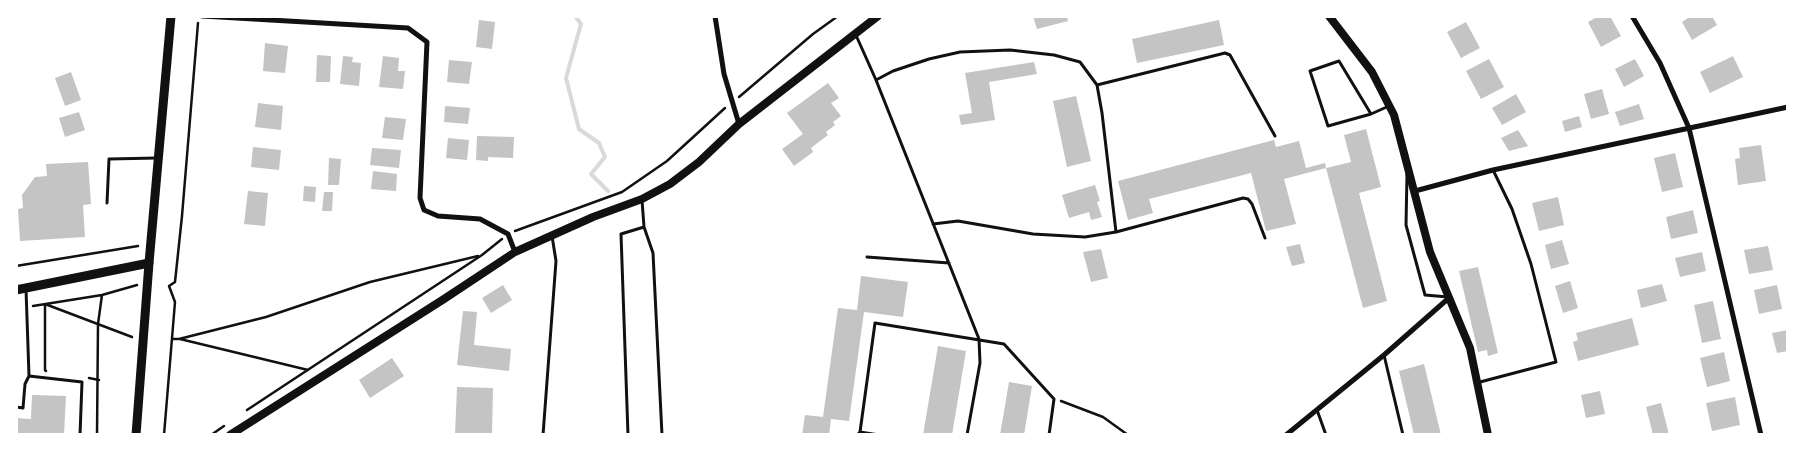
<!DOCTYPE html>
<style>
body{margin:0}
#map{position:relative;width:1804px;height:451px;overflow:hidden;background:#fff;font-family:"Fira Sans Condensed",sans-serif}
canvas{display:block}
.frame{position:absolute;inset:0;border:18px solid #fff;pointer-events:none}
</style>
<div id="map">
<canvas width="1804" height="451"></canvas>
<div class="frame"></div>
</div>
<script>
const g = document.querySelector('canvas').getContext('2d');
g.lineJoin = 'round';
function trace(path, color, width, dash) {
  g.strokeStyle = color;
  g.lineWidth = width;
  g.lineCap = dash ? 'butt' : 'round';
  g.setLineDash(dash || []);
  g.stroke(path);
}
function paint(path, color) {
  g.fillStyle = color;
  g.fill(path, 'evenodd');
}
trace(new Path2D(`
 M575 16 581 24 566 78 579 129 599 143 605 157 591 174 608 191`), '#d9d9d9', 4);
paint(new Path2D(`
 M1033 16H1067L1068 21 1037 29Z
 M1599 16H1610L1621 36 1601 47 1588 22Z
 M1691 16H1712L1717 25 1692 40 1682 22Z
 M479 20 495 22 492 49 476 47Z
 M1219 20 1224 45 1137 63 1132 39Z
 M1466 22 1480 48 1461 58 1447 32Z
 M265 43 288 46 285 73 263 71Z
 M317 55 331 56 330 82H316Z
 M343 56 353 57 352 62 361 63 359 86 340 84Z
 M383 56 399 58 398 71H405L403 89 379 87Z
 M1733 56 1743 77 1710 93 1700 72Z
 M1489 59 1504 87 1481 99 1466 71Z
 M1635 59 1644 76 1624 87 1615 69Z
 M449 60 472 62 469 84 447 82Z
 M1034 62 1037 74 989 82 995 120 961 125 959 115 972 113 965 73Z
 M71 72 81 100 65 106 55 78Z
 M828 83 839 98 831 103 841 116 833 122 835 125 826 132 828 135 811 148 813 152 794 166 782 149 803 134 787 113Z
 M1602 89 1609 114 1591 119 1584 94Z
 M1516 94 1526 112 1502 125 1492 108Z
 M1076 96 1091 161 1067 167 1053 101Z
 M258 103 283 106 281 130 255 127Z
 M1639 104 1644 119 1620 126 1615 112Z
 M445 106 470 108 468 124 444 122Z
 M79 112 85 130 65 137 59 118Z
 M1579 116 1582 127 1565 132 1562 121Z
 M385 117 406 119 403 140 382 138Z
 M1366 129 1381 187 1359 193 1387 301 1363 308 1326 168 1284 179 1296 224 1266 231 1251 173 1149 199 1153 213 1128 220 1118 181 1274 140 1276 147 1299 141 1306 168 1325 163 1326 168 1351 162 1344 135Z
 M1518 130 1528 146 1509 151 1501 138Z
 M477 136 514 137 513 158 488 157V161L476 160Z
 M448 138 469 140 467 160 446 158Z
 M1761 145 1766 181 1738 185 1735 159 1740 158 1739 148Z
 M253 147 281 150 279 170 251 167Z
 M372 148 401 150 399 168 370 165Z
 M1675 153 1683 187 1662 192 1654 158Z
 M329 158 341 159 339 185H328Z
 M88 162 91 204 83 205 85 237 20 241 18 209 23 208 22 195 35 177 47 176 46 164Z
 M373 171 397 174 396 191 371 189Z
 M1095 185 1100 201 1097 202 1102 217 1091 220 1089 212 1069 218 1062 195Z
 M304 186 316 187 315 202 303 201Z
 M248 191 268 193 265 226 244 224Z
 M324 192H333L332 211H322Z
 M1558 197 1564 225 1539 231 1532 203Z
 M1693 210 1698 233 1671 239 1666 217Z
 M1562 240 1569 264 1551 269 1545 245Z
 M1300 244 1305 263 1292 266 1286 247Z
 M1768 246 1773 270 1749 274 1744 250Z
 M1101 249 1108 278 1091 282 1083 252Z
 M1702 252 1706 271 1680 277 1675 258Z
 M1478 267 1498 353 1488 356 1487 350 1478 352 1459 271Z
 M861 276 908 282 903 317 864 312 849 421 831 419 829 435H802L805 415 823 417 838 308 857 310Z
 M1570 281 1578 308 1563 313 1555 286Z
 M1662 284 1667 301 1641 308 1637 290Z
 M503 285 512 300 491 313 482 298Z
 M1777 285 1782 309 1759 314 1754 290Z
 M1713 301 1721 339 1702 343 1694 305Z
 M463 311 477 312 474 345 511 349 509 371 457 365Z
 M1632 318 1639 345 1578 361 1573 342 1578 340 1576 333Z
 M1788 330V351L1777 353 1772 333Z
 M938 346 966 351 952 435H923Z
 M1724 352 1730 381 1707 387 1700 358Z
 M392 358 404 376 370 398 359 380Z
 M1424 364 1441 435H1414L1399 371Z
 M1009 382 1032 386 1024 435H1000Z
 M457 387 493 388 492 435H455Z
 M1600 391 1605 414 1586 418 1581 395Z
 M32 395 66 396 64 435H16V418L31 419Z
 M1735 397 1740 425 1712 431 1706 403Z
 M1661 403 1669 435H1653L1646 407Z`), '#c4c4c4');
trace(new Path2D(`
 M739 97 813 34 838 16
 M515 231 622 192 667 161 725 108
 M16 266 138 246
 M33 306 102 295 137 285
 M172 339H179L266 317 370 282 478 256
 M180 339 308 370
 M46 371 45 370V304L132 337
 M89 378 99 380
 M1061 401 1103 417 1128 435
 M247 410 482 255 502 239
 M97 435 98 324 102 295
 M164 435 175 302 169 286 175 282 182 216 198 23
 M211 435 224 426`), '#111', 2.5);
trace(new Path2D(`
 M855 33 876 80 979 339 980 363 967 435
 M876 80 893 71 929 59 960 52 1010 50 1054 55 1080 62 1097 85 1102 113 1116 232
 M1097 85 1225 53 1230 55 1275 136
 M1371 114 1339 61 1310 71 1328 126 1371 114 1389 106
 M1407 174 1406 225 1425 295 1448 297
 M642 200 644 227 653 253 662 435
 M107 203 109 159 157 158
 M933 224 958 221 1033 234 1085 237 1116 232 1243 198 1248 199 1252 204 1265 238
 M867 257 949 263
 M1384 355 1403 435
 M29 376 82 382 80 435
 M1480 382 1556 362 1531 264 1512 209 1493 170
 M16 407 23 408 25 384 29 376 26 289
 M1317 410 1326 435
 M860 432 879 435
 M543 435 556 261 552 236
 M628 435 621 234 644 227
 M857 435 860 432 875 323 1004 344 1054 399 1049 435`), '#111', 3);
trace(new Path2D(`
 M202 16 408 28 427 42 420 198 424 210 438 216 480 219 508 234 515 252
 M715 16 724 74 739 124
 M1632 16 1660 63 1689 128 1761 435
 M1415 191 1493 170 1788 107
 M1286 435 1384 355 1450 297`), '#111', 5);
trace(new Path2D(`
 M1329 16 1372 72 1394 115 1430 252 1470 348 1488 435
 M230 435 444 299 515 252 593 217 642 199 670 184 699 162 739 124 878 16`), '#111', 8);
trace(new Path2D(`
 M16 290 149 263`), '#111', 9);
trace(new Path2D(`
 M136 435 149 263 171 16`), '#111', 9);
</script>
